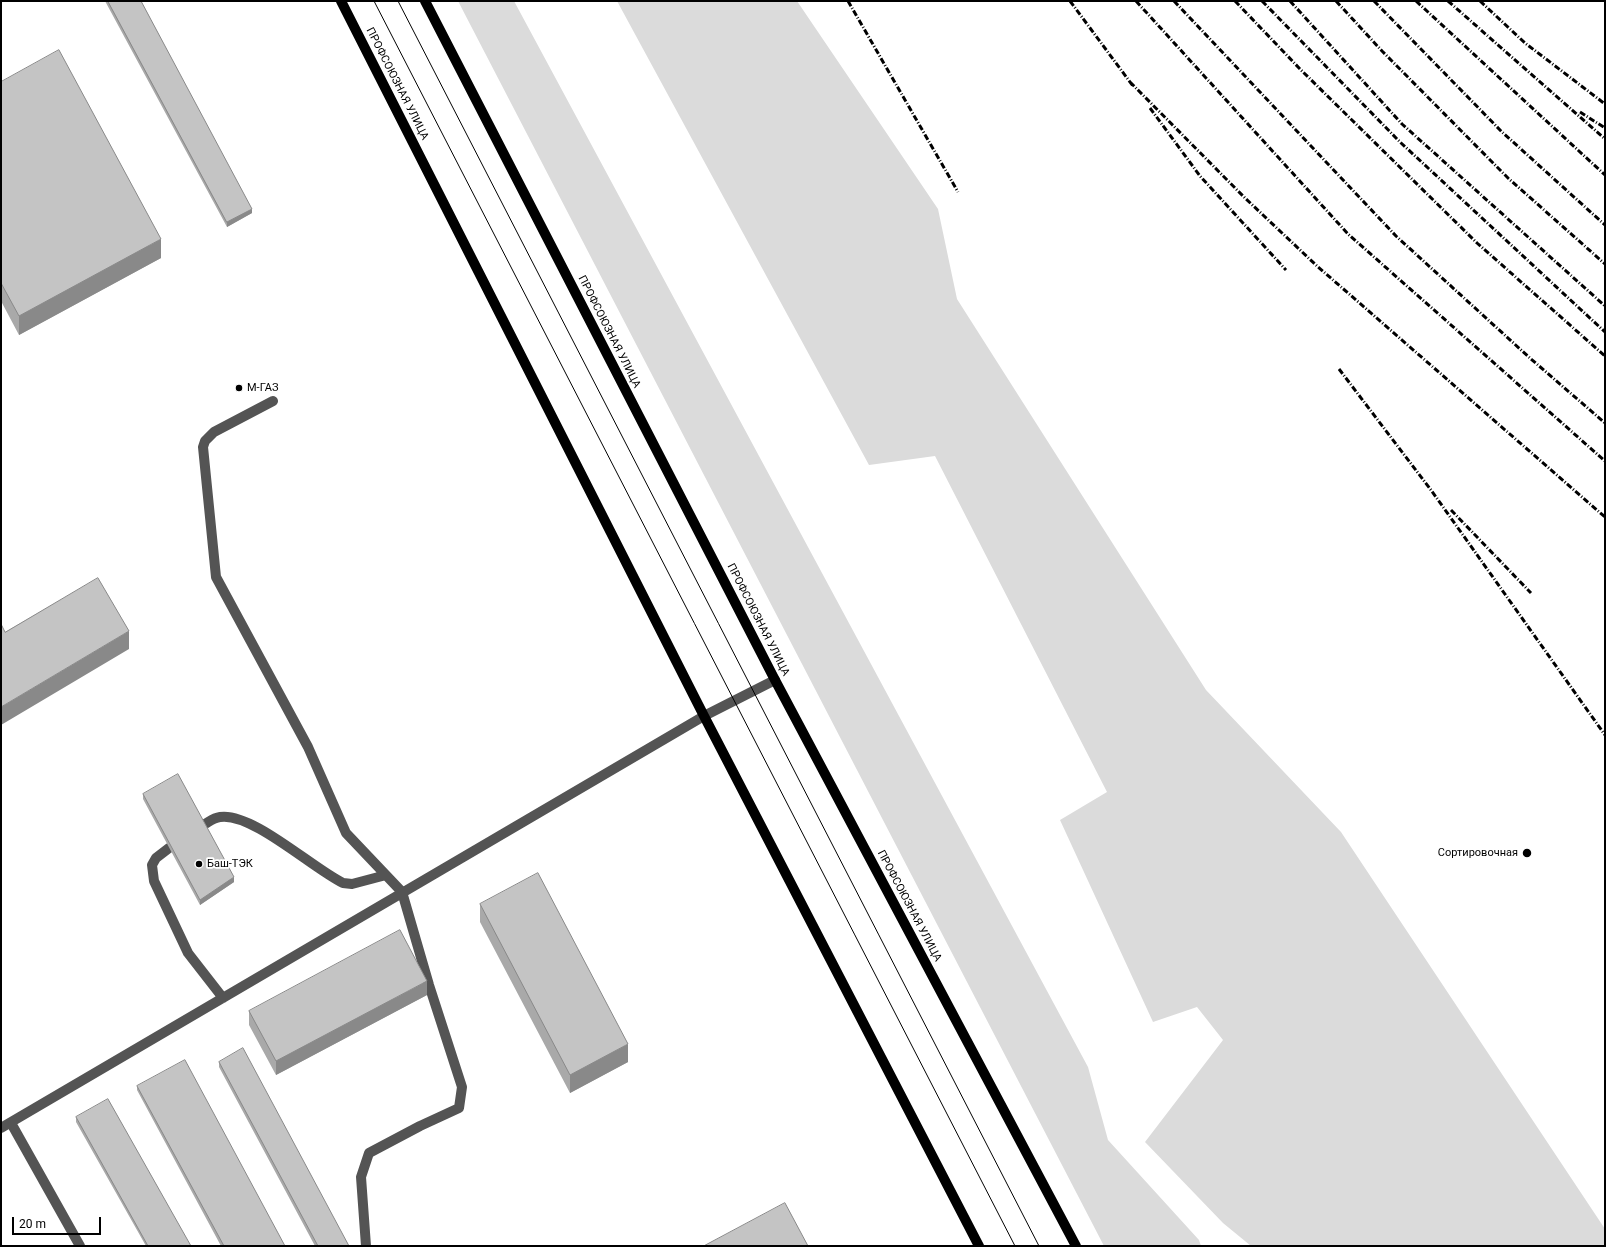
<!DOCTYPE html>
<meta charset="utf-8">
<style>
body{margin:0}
#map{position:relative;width:1606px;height:1247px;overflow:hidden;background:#fff;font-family:Roboto,sans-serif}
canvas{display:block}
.frame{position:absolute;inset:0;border:2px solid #000;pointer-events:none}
.scale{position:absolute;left:12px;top:1217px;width:89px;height:18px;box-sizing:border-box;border:2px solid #000;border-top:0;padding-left:5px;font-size:12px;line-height:14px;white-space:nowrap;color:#000;-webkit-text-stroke:3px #fff;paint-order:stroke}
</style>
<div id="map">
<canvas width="1606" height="1247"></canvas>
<div class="frame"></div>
<div class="scale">20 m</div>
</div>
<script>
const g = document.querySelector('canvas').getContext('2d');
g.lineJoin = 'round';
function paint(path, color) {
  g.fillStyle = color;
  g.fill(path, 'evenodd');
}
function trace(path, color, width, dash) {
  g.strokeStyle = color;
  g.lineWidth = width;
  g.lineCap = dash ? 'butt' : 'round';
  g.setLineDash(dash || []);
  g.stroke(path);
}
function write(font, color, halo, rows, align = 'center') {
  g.font = font + ' Roboto,sans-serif';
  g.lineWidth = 3.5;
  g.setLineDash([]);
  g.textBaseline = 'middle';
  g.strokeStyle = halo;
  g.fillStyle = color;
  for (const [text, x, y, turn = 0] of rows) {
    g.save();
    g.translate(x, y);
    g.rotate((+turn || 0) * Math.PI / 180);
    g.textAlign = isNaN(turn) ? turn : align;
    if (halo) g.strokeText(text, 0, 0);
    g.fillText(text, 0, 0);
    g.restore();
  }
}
paint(new Path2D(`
 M458 1H514L1088 1067 1108 1140 1199 1240 1201 1246H1104Z
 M617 1H797L938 209 957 299 1206 690 1341 832 1605 1229V1246H1251L1223 1223 1145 1142 1223 1040 1197 1007 1153 1022 1060 820 1107 792 935 456 869 465Z`), '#dbdbdb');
trace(new Path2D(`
 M273 401 214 432 205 441 203 447 216 577 308 747 346 833 402 892 429 985 462 1087 459 1108 420 1126 369 1153 361 1177 366 1246
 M203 825C209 822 213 818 220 817 252 812 312 868 343 883L352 884 386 875
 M169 848 156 858 152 865 154 881 188 953 223 998
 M11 1123 80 1246
 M1 1128 704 716 775 680`), '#545454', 10);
trace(new Path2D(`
 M341 1 704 716 979 1246
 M425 1 775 680 1076 1246`), '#000', 10);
trace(new Path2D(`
 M374 1 1015 1246
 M398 1 1039 1246`), '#000', 1);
trace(new Path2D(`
 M848 1 958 192
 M1070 1 1133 86
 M1136 1 1348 234 1605 461
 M1174 1 1396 236 1531 359 1605 423
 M1235 1 1301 70 1477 243 1605 356
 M1262 1 1400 142 1605 332
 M1290 1 1402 124 1605 306
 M1336 1 1382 51 1508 178 1605 264
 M1374 1 1502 132 1605 225
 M1416 1 1605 175
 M1448 1 1605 139
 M1480 1 1525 43 1605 104
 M1130 82 1245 198 1317 266 1605 517
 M1150 108 1200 176 1286 270
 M1580 112 1605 128
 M1339 369 1431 490 1605 735
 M1451 510 1531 593`), '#000', 3, [6, 2, 1, 2]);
paint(new Path2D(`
 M105 1H141L252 213 227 227Z
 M1 82 161 258 19 335 1 301Z
 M143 794 234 882 200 905 143 799Z
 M480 904 628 1062 570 1093 480 922Z
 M427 995 276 1075 249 1025V1011Z
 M219 1062 349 1246H315L219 1067Z
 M137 1086 285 1246H221L137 1090Z
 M76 1117 191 1246H146L76 1122Z`), '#a9a9a9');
paint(new Path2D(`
 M252 209V213L227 227V222Z
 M161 239V258L19 335V316Z
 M129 631V649L1 725V707Z
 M234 877V882L200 905V900Z
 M427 981V995L276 1075V1061Z
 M628 1044V1062L570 1093V1075Z`), '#898989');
const building = new Path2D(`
 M108 1H141L252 209 227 222Z
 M59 50 161 239 19 316 1 283V82Z
 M98 578 129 631 1 707V624L5 632Z
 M178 774 234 877 200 900 143 794Z
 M538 873 628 1044 570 1075 480 904Z
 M400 930 427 981 276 1061 249 1011Z
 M243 1048 349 1246H318L219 1062Z
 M185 1060 285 1246H224L137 1086Z
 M108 1099 191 1246H148L76 1117Z
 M785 1203 808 1246H704Z`);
paint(building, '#c4c4c4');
trace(building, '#898989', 1);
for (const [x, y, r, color] of [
 [239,388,4,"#000"],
 [1527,853,5,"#000"],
 [199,864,4,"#000"]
]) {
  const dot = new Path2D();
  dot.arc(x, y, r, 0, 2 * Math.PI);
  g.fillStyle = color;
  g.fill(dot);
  trace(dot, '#fff', 1.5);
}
write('11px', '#000', '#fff', [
 ["ПРОФСОЮЗНАЯ УЛИЦА",397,84,63],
 ["ПРОФСОЮЗНАЯ УЛИЦА",609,332,63],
 ["ПРОФСОЮЗНАЯ УЛИЦА",758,620,63],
 ["ПРОФСОЮЗНАЯ УЛИЦА",909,906,62]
]);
write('11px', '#000', '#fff', [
 ["М-ГАЗ",247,388],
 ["Сортировочная",1518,853,"right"],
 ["Баш-ТЭК",207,864]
], 'left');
</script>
